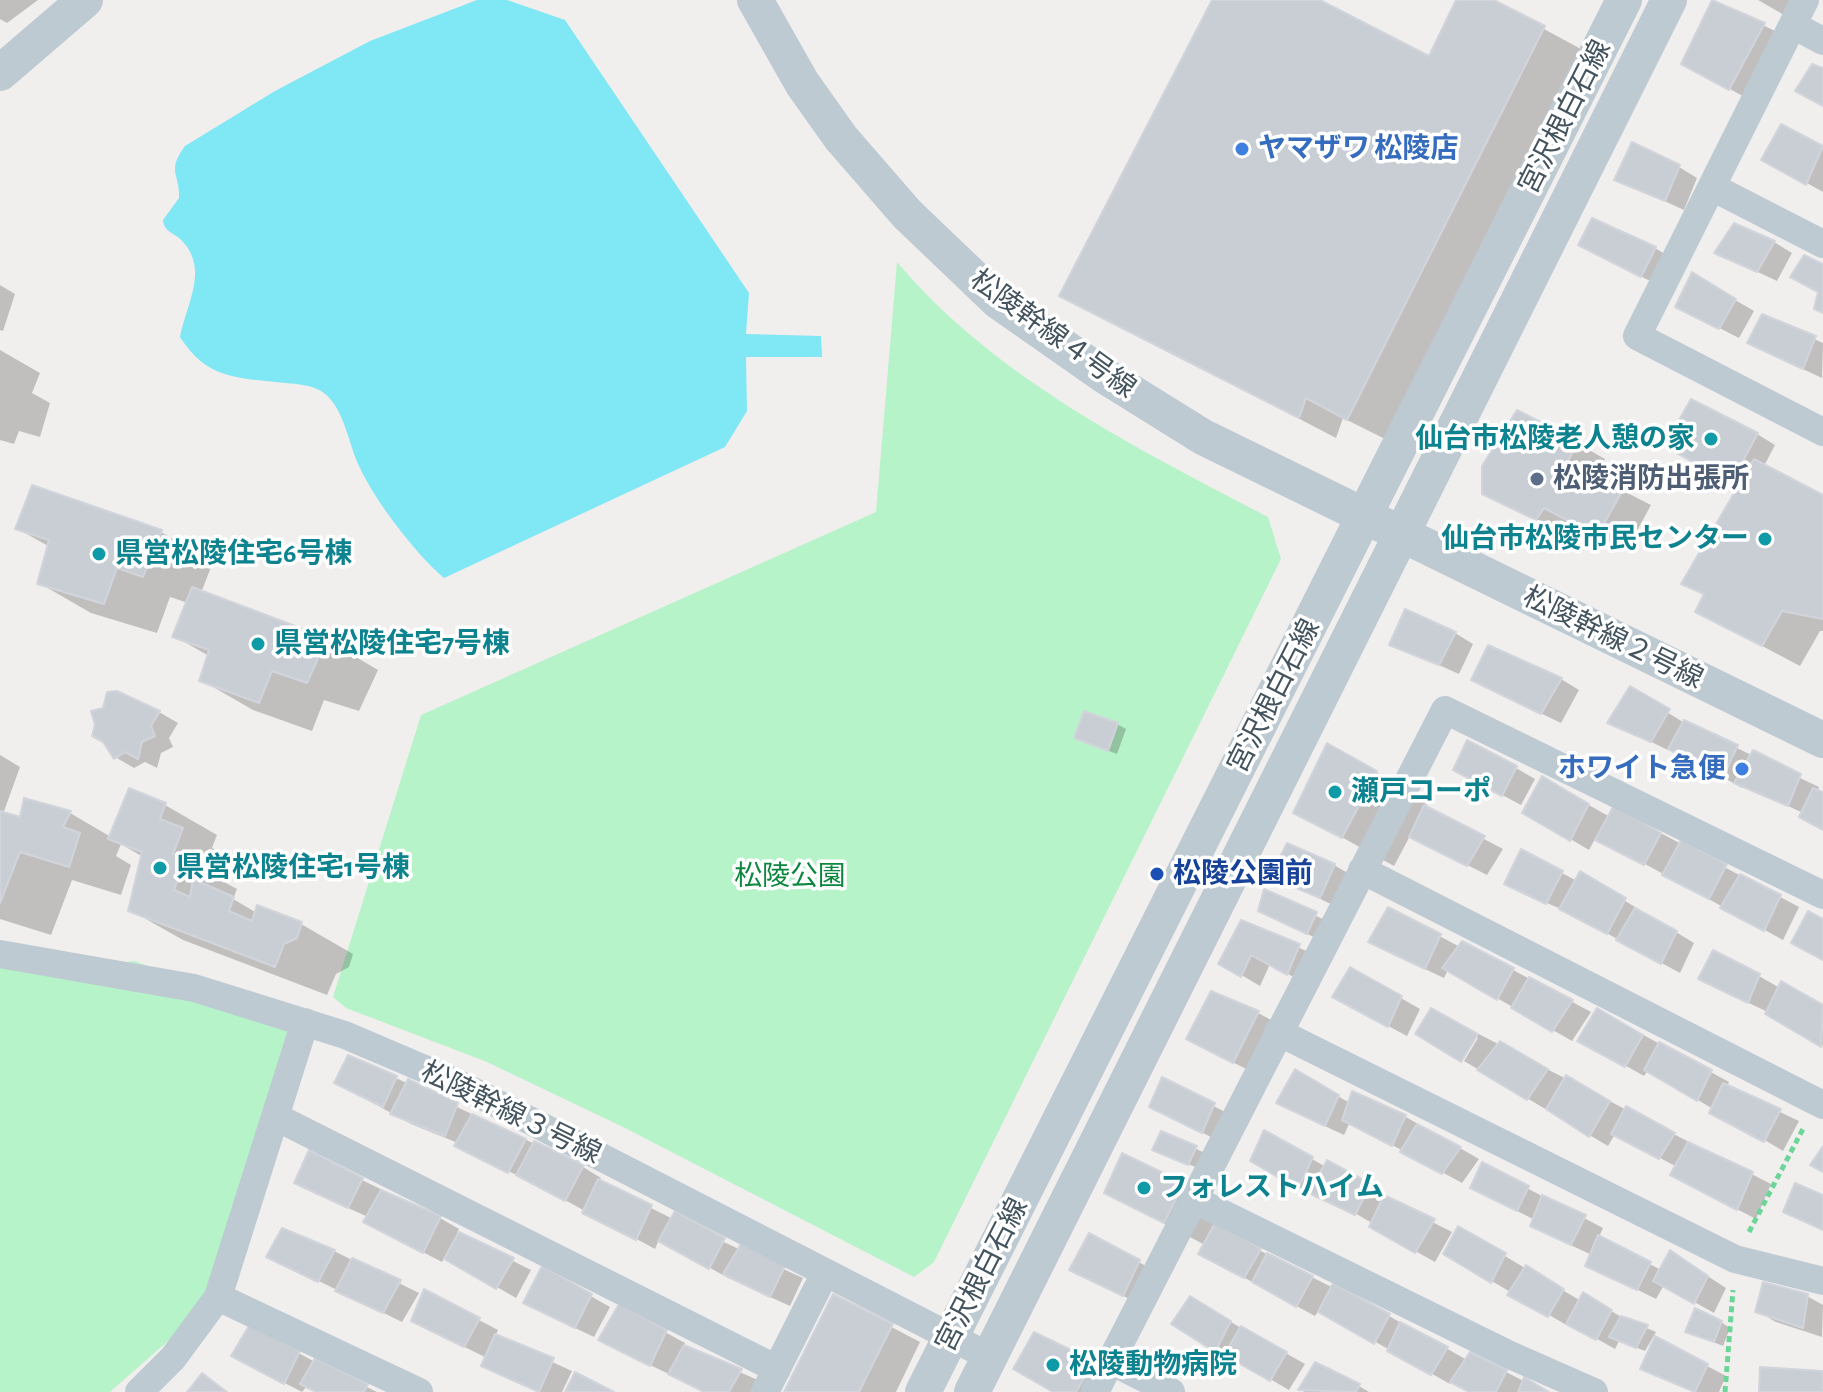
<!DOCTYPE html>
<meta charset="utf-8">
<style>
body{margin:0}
canvas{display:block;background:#f1eeee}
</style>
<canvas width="1823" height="1392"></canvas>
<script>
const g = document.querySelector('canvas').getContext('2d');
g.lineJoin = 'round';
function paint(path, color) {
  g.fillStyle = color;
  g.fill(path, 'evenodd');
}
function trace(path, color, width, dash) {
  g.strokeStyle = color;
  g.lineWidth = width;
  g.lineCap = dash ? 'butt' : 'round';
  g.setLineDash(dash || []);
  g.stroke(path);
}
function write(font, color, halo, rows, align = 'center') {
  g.font = font + ' "Alegreya Sans","Noto Sans JP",sans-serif';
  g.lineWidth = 7;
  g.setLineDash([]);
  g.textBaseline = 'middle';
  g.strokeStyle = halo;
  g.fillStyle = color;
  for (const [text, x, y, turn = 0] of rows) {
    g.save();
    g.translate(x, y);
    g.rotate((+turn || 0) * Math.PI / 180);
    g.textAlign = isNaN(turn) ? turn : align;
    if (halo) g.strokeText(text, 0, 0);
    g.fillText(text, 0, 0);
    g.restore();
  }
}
paint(new Path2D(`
 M897 262C995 378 1136 448 1268 517L1281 559 934 1262 914 1277 625 1128 487 1062 346 1008 333 997 421 715 876 512Z
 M0 954 85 967 134 961 305 1022 218 1297 110 1392H0Z`), '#b7f3c9');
paint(new Path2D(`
 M477 0H507L565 20 749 293 746 334 821 336 822 357H746L747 411 725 447 444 578C415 553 375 501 359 466 348 443 344 405 321 391 311 385 297 384 286 383 239 378 207 380 180 337 186 305 209 270 183 242 176 233 164 233 163 220L179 198C180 173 166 172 185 146L275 91 370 41Z`), '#80e7f5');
paint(new Path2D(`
 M0 0H38L7 23 0 19Z
 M1215 0H1316L1430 59 1458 0H1490L1581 49 1385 439 1343 418 1336 438 1062 295Z
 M1758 0H1792L1784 15Z
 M1714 1 1783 35 1748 99 1683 63Z
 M1781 127 1823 148V192L1764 159Z
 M1679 167 1697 178 1684 210 1616 179Z
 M1774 242 1792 253 1777 281 1717 253Z
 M1655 248 1673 259 1660 286 1599 255Z
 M1692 275 1754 311 1739 338 1696 316Z
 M0 285 15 294 3 331 0 330Z
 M1763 316 1823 343 1822 378 1768 353Z
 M0 350 40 373 32 393 50 403 40 437 19 431 14 444 0 440Z
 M1757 434 1775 445 1764 466 1823 497V631H1820L1800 666 1698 612 1705 596 1684 584 1740 486 1667 445Z
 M1577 443 1605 459 1596 477 1651 505 1626 551 1573 522 1565 534 1484 493Z
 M18 529 161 532 213 562 201 593 327 640 378 670 359 711 324 700 312 731 253 710 201 680 209 656 174 636 188 603 170 597 157 633 91 613 39 583 50 547Z
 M1455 633 1473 644 1459 674 1392 644Z
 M1561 679 1579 690 1561 723 1493 690Z
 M1630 689 1686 724 1819 787 1817 792 1823 794V828L1803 813 1743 785 1742 788 1672 748 1670 751 1610 722Z
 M159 712 178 723 169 738 173 747 161 753 157 768 145 762 134 768 115 757Z
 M1117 724 1126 729 1117 754 1085 742Z
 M0 755 20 767 3 814 21 819 70 813 111 837 165 805 217 835 212 848 234 860 226 883 237 889 233 899 257 913 258 907 301 924 353 954 349 967 336 974 327 995 183 940 130 910 143 857 121 844 116 856 131 865 121 895 72 880 51 935 0 919Z
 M1516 768 1535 779 1521 805 1474 780Z
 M1376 772 1428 802 1425 808 1503 849 1487 875 1410 836 1394 866 1296 812Z
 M1543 779 1610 817 1614 808 1799 907 1783 940 1596 837 1589 850 1525 812Z
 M1522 852 1577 881 1581 874 1694 943 1680 973 1566 911 1525 894Z
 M1334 865 1353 876 1339 908 1273 876Z
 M1266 892 1335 925 1326 943 1260 911Z
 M1389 909 1460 947 1463 943 1591 1012 1572 1041 1448 970 1444 978 1389 952Z
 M1242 923 1318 956 1306 984 1270 964 1260 986 1221 963Z
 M1350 969 1420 1009 1407 1036 1353 1007Z
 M1759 976 1780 988 1782 984 1823 1007V1046L1768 1012 1719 989Z
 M1432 1010 1771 1184 1756 1219 1691 1185 1677 1167 1615 1134 1608 1146 1464 1061 1478 1038Z
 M1598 1010 1729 1082 1727 1087 1799 1121 1783 1151 1648 1070 1644 1076 1580 1040Z
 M1258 1013 1277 1023 1252 1072 1207 1049Z
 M1295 1072 1350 1103 1353 1094 1406 1117 1479 1159 1462 1183 1350 1122 1344 1135 1297 1113Z
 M396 1078 583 1167 601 1178 599 1182 673 1219 803 1278 790 1306 728 1278 659 1239 655 1249 528 1180 475 1156 458 1143 411 1124 355 1093Z
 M1163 1080 1233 1116 1221 1142 1151 1107Z
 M1265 1132 1326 1167 1328 1162 1388 1196 1387 1199 1452 1232 1435 1262 1372 1227V1223L1348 1209 1317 1198 1253 1160Z
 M1162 1133 1205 1153 1198 1168 1163 1154Z
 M1483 1165 1603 1228 1599 1237 1661 1270 1689 1264 1726 1288 1714 1313 1664 1285 1656 1299 1588 1265 1592 1255 1551 1236 1535 1220 1491 1198Z
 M362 1180 440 1218 459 1229 457 1233 531 1270 516 1298 445 1257 442 1262 384 1232 368 1217 315 1193Z
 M1183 1185 1235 1215 1227 1232 1272 1257 1389 1316 1467 1360 1471 1354 1545 1392H1471L1452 1381 1450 1384 1319 1310 1315 1316 1219 1264 1205 1245 1107 1193Z
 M1459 1229 1581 1301 1584 1295 1623 1318 1656 1332 1645 1351 1619 1341 1615 1349 1569 1323 1568 1326 1446 1254Z
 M334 1251 419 1293 402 1322 268 1256Z
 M1139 1262 1157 1273 1142 1305 1090 1280Z
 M543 1269 610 1307 594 1337 544 1313Z
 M425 1292 498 1330 495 1336 572 1371 562 1392H538L502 1376 484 1365 487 1358 432 1331Z
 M1807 1296 1823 1305 1822 1337 1776 1322 1757 1311Z
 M834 1297 920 1342 896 1392H787Z
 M1190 1299 1305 1364 1289 1390 1174 1323Z
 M619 1307 685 1343 683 1347 760 1381 754 1392H706L619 1350Z
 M1721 1322 1730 1328 1723 1346 1687 1331Z
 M251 1327 315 1362 377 1392H318L307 1386 302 1392 252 1366Z
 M1656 1339 1726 1376 1719 1392H1693L1643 1368Z
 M1093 1363 1111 1373 1101 1392H1057Z
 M1316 1365 1359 1386 1369 1392H1305L1300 1390Z`), '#0003');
const building = new Path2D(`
 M1212 0H1320L1429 56 1456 0H1494L1545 26 1347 420 1306 398 1299 418 1059 296Z
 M1712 0 1765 23 1729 90 1681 64Z
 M1812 64 1823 68V106L1795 91Z
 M1781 124 1823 146 1806 185 1761 160Z
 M1632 142 1680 165 1665 201 1614 180Z
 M1592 218 1656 247 1641 277 1578 245Z
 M1734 223 1775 241 1757 272 1714 253Z
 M1804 255 1823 264V313L1814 309 1818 292 1790 277Z
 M1692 272 1736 299 1719 329 1675 307Z
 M1762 314 1816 336 1803 369 1747 343Z
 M1691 399 1758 433 1731 483 1664 446Z
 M1517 410 1578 441 1568 461 1624 488 1597 536 1544 508 1536 520 1482 494V466Z
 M1754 459 1823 495V619L1782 611 1762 646 1695 612 1704 594 1681 584Z
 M32 485 162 530 143 577 117 568 104 604 37 584 49 540 15 529Z
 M192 587 327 638 307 683 272 671 259 703 199 681 209 650 172 637Z
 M1405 609 1456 632 1439 665 1389 645Z
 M1488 645 1562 678 1541 714 1471 680Z
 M1630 686 1670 709 1651 742 1607 723Z
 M117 691 160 711 151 726 155 736 142 742 138 759 125 752 114 759 103 742 92 736 95 725 91 711 103 708 107 692Z
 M1084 711 1118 723 1108 751 1074 738Z
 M1684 720 1738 745 1722 779 1668 749Z
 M1467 740 1517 766 1502 796 1453 770Z
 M1327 743 1377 771 1342 838 1293 813Z
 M1753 750 1801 774 1788 806 1734 783Z
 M1542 776 1589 804 1570 841 1522 813Z
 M129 788 166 803 160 819 183 828 173 854 186 858 174 890 190 897 193 879 234 897 229 911 252 921 257 905 302 922 297 938 284 944 275 967 128 911 142 852 108 839Z
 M1813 788 1823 792V830L1799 817Z
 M24 798 71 811 63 827 80 833 69 867 20 852 0 903V811L20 817Z
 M1424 805 1485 836 1467 866 1409 837Z
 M1614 805 1661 833 1644 865 1595 840Z
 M1681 840 1727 864 1709 899 1662 875Z
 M1287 843 1335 864 1320 898 1270 877Z
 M1521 849 1563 871 1546 904 1504 884Z
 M1580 871 1626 898 1607 934 1559 909Z
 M1740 874 1781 895 1764 931 1720 908Z
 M1264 889 1317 912 1307 934 1258 911Z
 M1388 907 1441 934 1425 969 1368 942Z
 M1635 908 1677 931 1661 964 1616 940Z
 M1808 911 1823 919V960L1791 943Z
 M1241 920 1300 944 1287 975 1251 955 1241 977 1218 964Z
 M1462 941 1514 968 1497 1000 1442 968Z
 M1713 950 1760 974 1748 1003 1698 979Z
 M1350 967 1402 996 1388 1027 1332 997Z
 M1529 977 1573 1000 1552 1032 1511 1008Z
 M1781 981 1823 1005 1821 1047 1765 1014Z
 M1211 991 1259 1011 1233 1063 1186 1039Z
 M1431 1008 1478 1034 1461 1062 1415 1034Z
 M1597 1008 1643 1035 1625 1067 1577 1041Z
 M1500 1041 1548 1069 1527 1100 1477 1070Z
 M1659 1042 1712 1070 1697 1101 1644 1070Z
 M348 1055 397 1076 383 1107 334 1083Z
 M1295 1069 1339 1095 1325 1126 1276 1103Z
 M1566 1075 1610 1101 1589 1137 1546 1109Z
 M1162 1077 1215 1103 1202 1133 1149 1107Z
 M408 1079 458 1103 445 1136 390 1114Z
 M1723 1083 1781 1109 1764 1142 1709 1113Z
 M1352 1091 1406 1115 1392 1146 1342 1120Z
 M1626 1106 1675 1133 1659 1159 1611 1134Z
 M472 1114 526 1139 508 1173 454 1146Z
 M1417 1124 1461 1147 1442 1174 1400 1152Z
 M1264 1130 1313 1157 1298 1189 1250 1161Z
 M1161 1131 1197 1146 1188 1165 1152 1150Z
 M534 1141 584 1165 565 1201 516 1175Z
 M1688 1142 1753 1172 1737 1210 1670 1175Z
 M1823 1146V1172L1810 1165Z
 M309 1150 363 1178 348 1208 294 1183Z
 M1122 1153 1184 1183 1164 1223 1104 1193Z
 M1327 1160 1371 1184 1355 1215 1309 1193Z
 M1482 1162 1529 1186 1517 1211 1470 1188Z
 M598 1179 652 1205 636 1240 582 1213Z
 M1795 1183 1823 1195V1230L1783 1212Z
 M381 1190 441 1216 423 1253 363 1222Z
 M1384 1195 1435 1219 1415 1253 1369 1227Z
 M1542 1195 1586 1215 1571 1245 1530 1226Z
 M675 1211 725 1238 709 1269 658 1241Z
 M1215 1223 1261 1249 1244 1278 1198 1254Z
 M1458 1226 1506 1253 1491 1283 1443 1254Z
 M282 1228 335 1250 318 1282 266 1257Z
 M459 1232 514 1258 496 1289 444 1259Z
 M1089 1233 1140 1260 1123 1296 1069 1270Z
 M1598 1235 1651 1262 1637 1290 1585 1266Z
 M741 1244 785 1266 770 1297 723 1274Z
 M1670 1250 1708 1276 1694 1304 1653 1281Z
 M1267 1253 1313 1276 1296 1307 1252 1282Z
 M352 1258 401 1280 383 1313 335 1291Z
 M1526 1265 1564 1289 1548 1317 1507 1295Z
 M542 1266 592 1294 575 1328 523 1303Z
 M1763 1282 1808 1294 1803 1328 1755 1312Z
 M1333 1283 1390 1314 1374 1344 1318 1312Z
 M424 1289 480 1318 464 1347 411 1321Z
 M1583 1292 1612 1310 1596 1340 1566 1324Z
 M833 1294 893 1324 859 1392H784Z
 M1190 1296 1231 1321 1215 1352 1171 1324Z
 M619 1304 667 1330 650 1366 598 1340Z
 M1695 1308 1722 1321 1714 1342 1685 1332Z
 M1621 1316 1648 1325 1636 1348 1609 1337Z
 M1400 1322 1448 1347 1431 1375 1387 1351Z
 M250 1324 300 1351 284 1384 231 1356Z
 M1241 1326 1287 1352 1270 1381 1224 1355Z
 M1034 1332 1094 1361 1076 1392H1053L1013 1369Z
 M495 1334 554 1358 539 1392 481 1366Z
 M1655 1336 1708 1364 1695 1392 1640 1369Z
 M684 1345 742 1369 729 1392H704L668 1374Z
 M1470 1352 1507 1370 1496 1392H1469L1450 1382Z
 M315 1358 368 1384 364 1392H316L300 1384Z
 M1315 1362 1360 1384 1356 1392 1298 1390Z
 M1760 1367 1823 1371V1392H1759Z
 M575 1372 614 1392H565Z
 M202 1373 227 1392H187Z
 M1524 1377 1549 1392H1518Z`);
paint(building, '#c9ced4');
trace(building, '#d1d5db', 2);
trace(new Path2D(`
 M1749 1232 1804 1127
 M1725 1392 1733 1290`), '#6cd598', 5, [6, 4]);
trace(new Path2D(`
 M1805 0 1637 336 1823 432
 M1793 25 1823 41
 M1712 187 1823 244
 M1362 870 1823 1105
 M0 954 194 988 345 1035 455 1082 990 1357
 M1278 1032 1735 1259 1823 1281
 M276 1117 777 1369
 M1193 1199 1510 1355 1594 1392
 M218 1297 419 1392
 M1111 1361 1171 1392
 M139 1392 173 1358 218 1297 305 1022
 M765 1392 825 1273
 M1095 1392 1445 710 1823 895`), '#bdcad2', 28);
trace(new Path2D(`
 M755 0 802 83 841 138 907 214 998 301 1105 376 1203 437 1823 740
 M0 73 85 0
 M923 1392 1624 0
 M972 1392 1669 0`), '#bdcad2', 36);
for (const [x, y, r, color] of [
 [1242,149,8,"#3f7fe0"],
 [1711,439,8,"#0f9aa8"],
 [1537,479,8,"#5c6f8a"],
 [1765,539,8,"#0f9aa8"],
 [99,554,8,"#0f9aa8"],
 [258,644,8,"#0f9aa8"],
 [1742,769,8,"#3f7fe0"],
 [1335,792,8,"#0f9aa8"],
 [160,868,8,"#0f9aa8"],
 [1157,874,8,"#1a4fb4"],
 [1144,1188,8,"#0f9aa8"],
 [1053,1365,8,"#0f9aa8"]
]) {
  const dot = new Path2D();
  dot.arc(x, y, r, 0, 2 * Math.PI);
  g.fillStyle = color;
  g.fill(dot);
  trace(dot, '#fff', 3);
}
write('28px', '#44545e', '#fff', [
 ["宮沢根白石線",1565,117,-63],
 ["松陵幹線４号線",1053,334,36],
 ["松陵幹線２号線",1613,638,26],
 ["宮沢根白石線",1274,696,-63],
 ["松陵幹線３号線",511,1113,26],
 ["宮沢根白石線",982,1275,-63]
]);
write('bold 28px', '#366cbe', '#fff', [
 ["ヤマザワ 松陵店",1258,149],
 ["ホワイト急便",1726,769,"right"]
], 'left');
write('bold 28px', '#0d838f', '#fff', [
 ["仙台市松陵老人憩の家",1695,439,"right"],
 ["仙台市松陵市民センター",1749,539,"right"],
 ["県営松陵住宅6号棟",115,554],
 ["県営松陵住宅7号棟",274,644],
 ["瀬戸コーポ",1351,792],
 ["県営松陵住宅1号棟",176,868],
 ["フォレストハイム",1160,1188],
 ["松陵動物病院",1069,1365]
], 'left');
write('bold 28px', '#4e5e75', '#fff', [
 ["松陵消防出張所",1553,479]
], 'left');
write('bold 28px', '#164399', '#fff', [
 ["松陵公園前",1173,874]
], 'left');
write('28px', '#0d873f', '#fff', [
 ["松陵公園",790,877]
]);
</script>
